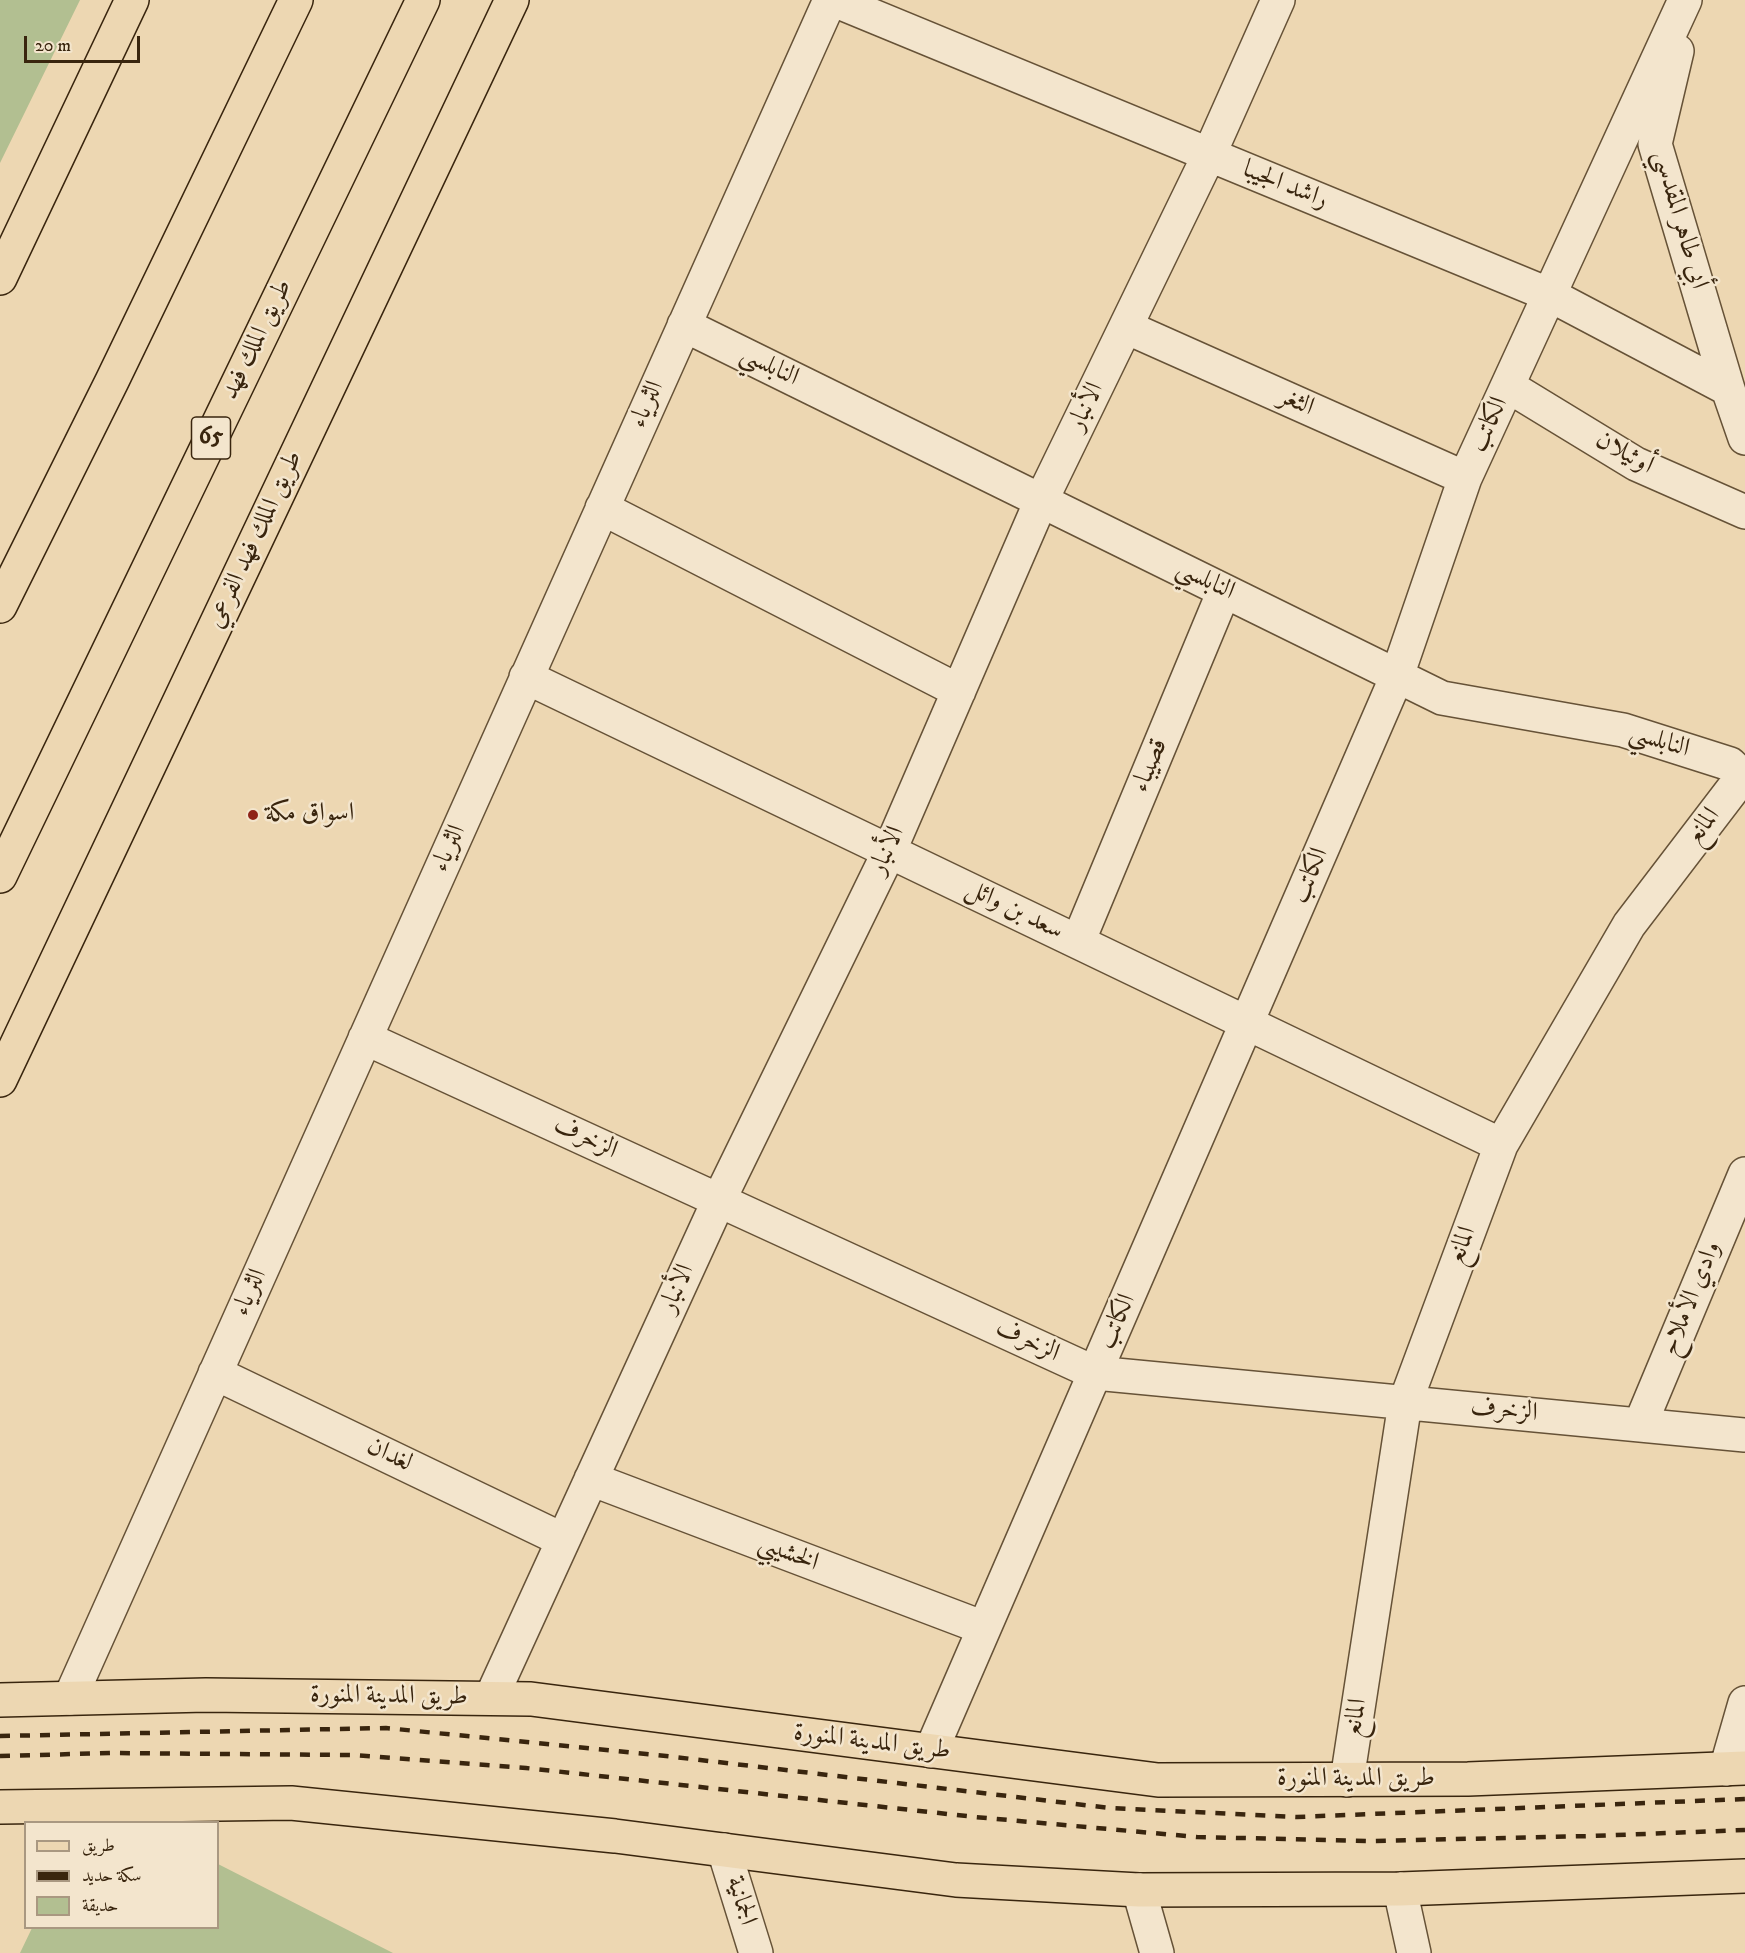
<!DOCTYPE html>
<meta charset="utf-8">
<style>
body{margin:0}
#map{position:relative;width:1745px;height:1953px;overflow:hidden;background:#edd7b2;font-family:"IM FELL DW Pica",Amiri,serif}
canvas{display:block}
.legend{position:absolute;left:24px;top:1821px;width:195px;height:108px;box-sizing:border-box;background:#f3e5cd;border:2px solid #a99881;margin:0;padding:8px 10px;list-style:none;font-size:18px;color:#39250e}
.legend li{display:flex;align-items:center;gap:12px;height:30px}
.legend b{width:30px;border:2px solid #a99881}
.scale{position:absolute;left:24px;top:36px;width:116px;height:27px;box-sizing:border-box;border:3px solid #39250e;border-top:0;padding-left:8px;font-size:18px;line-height:21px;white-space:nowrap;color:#39250e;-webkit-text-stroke:4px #f3e5cd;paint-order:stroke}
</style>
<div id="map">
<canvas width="1745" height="1953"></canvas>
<ul class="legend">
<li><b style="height:8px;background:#edd7b2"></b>طريق</li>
<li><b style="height:8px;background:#39250e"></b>سكة حديد</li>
<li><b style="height:16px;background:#b2bf91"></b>حديقة</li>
</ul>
<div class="scale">20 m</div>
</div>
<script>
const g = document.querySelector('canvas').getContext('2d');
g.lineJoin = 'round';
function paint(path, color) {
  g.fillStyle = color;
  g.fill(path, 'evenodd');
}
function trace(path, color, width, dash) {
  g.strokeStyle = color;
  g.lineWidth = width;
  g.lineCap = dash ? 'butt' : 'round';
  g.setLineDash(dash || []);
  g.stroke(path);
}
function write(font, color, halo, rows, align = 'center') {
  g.font = font + ' "IM FELL DW Pica",Amiri,serif';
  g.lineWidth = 5;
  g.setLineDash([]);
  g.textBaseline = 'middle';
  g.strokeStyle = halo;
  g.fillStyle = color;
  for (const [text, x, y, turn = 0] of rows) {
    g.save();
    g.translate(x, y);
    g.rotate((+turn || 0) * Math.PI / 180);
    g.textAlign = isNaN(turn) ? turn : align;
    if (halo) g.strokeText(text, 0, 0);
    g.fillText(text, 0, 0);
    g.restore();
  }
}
paint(new Path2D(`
 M0 0H80L0 163Z
 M218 1864 393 1953H20L32 1928H218Z`), '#b2bf91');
const minor = new Path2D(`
 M834 0 1550 295 1728 389
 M1677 51 1655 144 1728 389 1745 438
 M684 325 1442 698 1623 730 1730 764 1745 778
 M1126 327 1465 478
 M1508 386 1636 464 1745 512
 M602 508 959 691
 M526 677 1501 1145
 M1078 942 1224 591
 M365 1038 1095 1373 1745 1435
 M215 1373 563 1540
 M1640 1425 1745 1174
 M591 1479 984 1628
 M70 1698 830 0
 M491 1698 719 1200 889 852 1041 501 1209 155 1278 0
 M931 1751 1397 676 1465 478 1685 0
 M1726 1769 1745 1703
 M1347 1780 1405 1403 1501 1145 1629 925 1742 777
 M724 1850 756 1953
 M1400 1889 1414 1953
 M1139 1890 1157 1953`);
const major = new Path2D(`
 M0 278 132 0
 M0 1080 512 0
 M0 1700 206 1695 531 1699 1158 1780 1468 1779 1745 1768
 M0 1807 291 1803 615 1836 956 1880 1139 1890 1400 1889 1745 1876`);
const highway = new Path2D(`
 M0 606 112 381 296 0
 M0 876 423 0`);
trace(minor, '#665237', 36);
trace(major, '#39250e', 36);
trace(highway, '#39250e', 36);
trace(minor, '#f3e5cd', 33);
trace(major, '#edd7b2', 33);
trace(highway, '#edd7b2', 33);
trace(new Path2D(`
 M0 1736 386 1728 666 1756 1110 1808 1297 1817 1745 1799
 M0 1756 111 1753 353 1755 526 1768 975 1817 1197 1837 1371 1841 1592 1836 1745 1830`), '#39250e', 4.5, [10, 10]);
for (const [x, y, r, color] of [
 [253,815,6,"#8f2418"]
]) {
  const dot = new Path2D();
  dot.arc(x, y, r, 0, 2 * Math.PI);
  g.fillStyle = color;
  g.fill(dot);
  trace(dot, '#f3e5cd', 2);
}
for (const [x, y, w] of [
 [211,438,39]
]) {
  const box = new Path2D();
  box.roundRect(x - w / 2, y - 21, w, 42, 4.5);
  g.fillStyle = '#f3e5cd';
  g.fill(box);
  trace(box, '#39250e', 1.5);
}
write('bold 24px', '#39250e', null, [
 ["65",211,438]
]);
write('26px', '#39250e', '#f3e5cd', [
 ["راشد الجيبا",1285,186,22],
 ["أبي طاهر المقدسي",1679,220,74],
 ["طريق الملك فهد",258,340,-64],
 ["النابلسي",769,367,26],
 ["الثغر",1296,403,24],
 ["الثرياء",648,405,-66],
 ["الأنبار",1087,407,-64],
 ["الكاتب",1490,425,-65],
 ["أوثيلان",1624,454,29],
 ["طريق الملك فهد الفرعي",256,540,-65],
 ["النابلسي",1205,581,26],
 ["النابلسي",1659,742,17],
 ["قصيباء",1151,766,-67],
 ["المانع",1704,827,-53],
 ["الثرياء",450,849,-66],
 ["الأنبار",888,851,-65],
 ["الكاتب",1311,876,-67],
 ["سعد بن وائل",1014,911,26],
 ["الزخرف",585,1139,25],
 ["المانع",1463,1246,-69],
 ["الأنبار",678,1289,-66],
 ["الثرياء",251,1293,-66],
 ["وادي الأملاح",1692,1299,-68],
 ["الكاتب",1118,1322,-66],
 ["الزخرف",1027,1342,25],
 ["الزخرف",1504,1412,5],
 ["لغدان",389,1456,26],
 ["الخشيبي",788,1554,21],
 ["طريق المدينة المنورة",389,1697,1],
 ["المانع",1357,1718,-81],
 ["طريق المدينة المنورة",872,1743,7],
 ["طريق المدينة المنورة",1356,1780],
 ["الجمانية",740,1901,73]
]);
write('26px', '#39250e', '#f3e5cd', [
 ["اسواق مكة",265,815]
], 'left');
</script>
